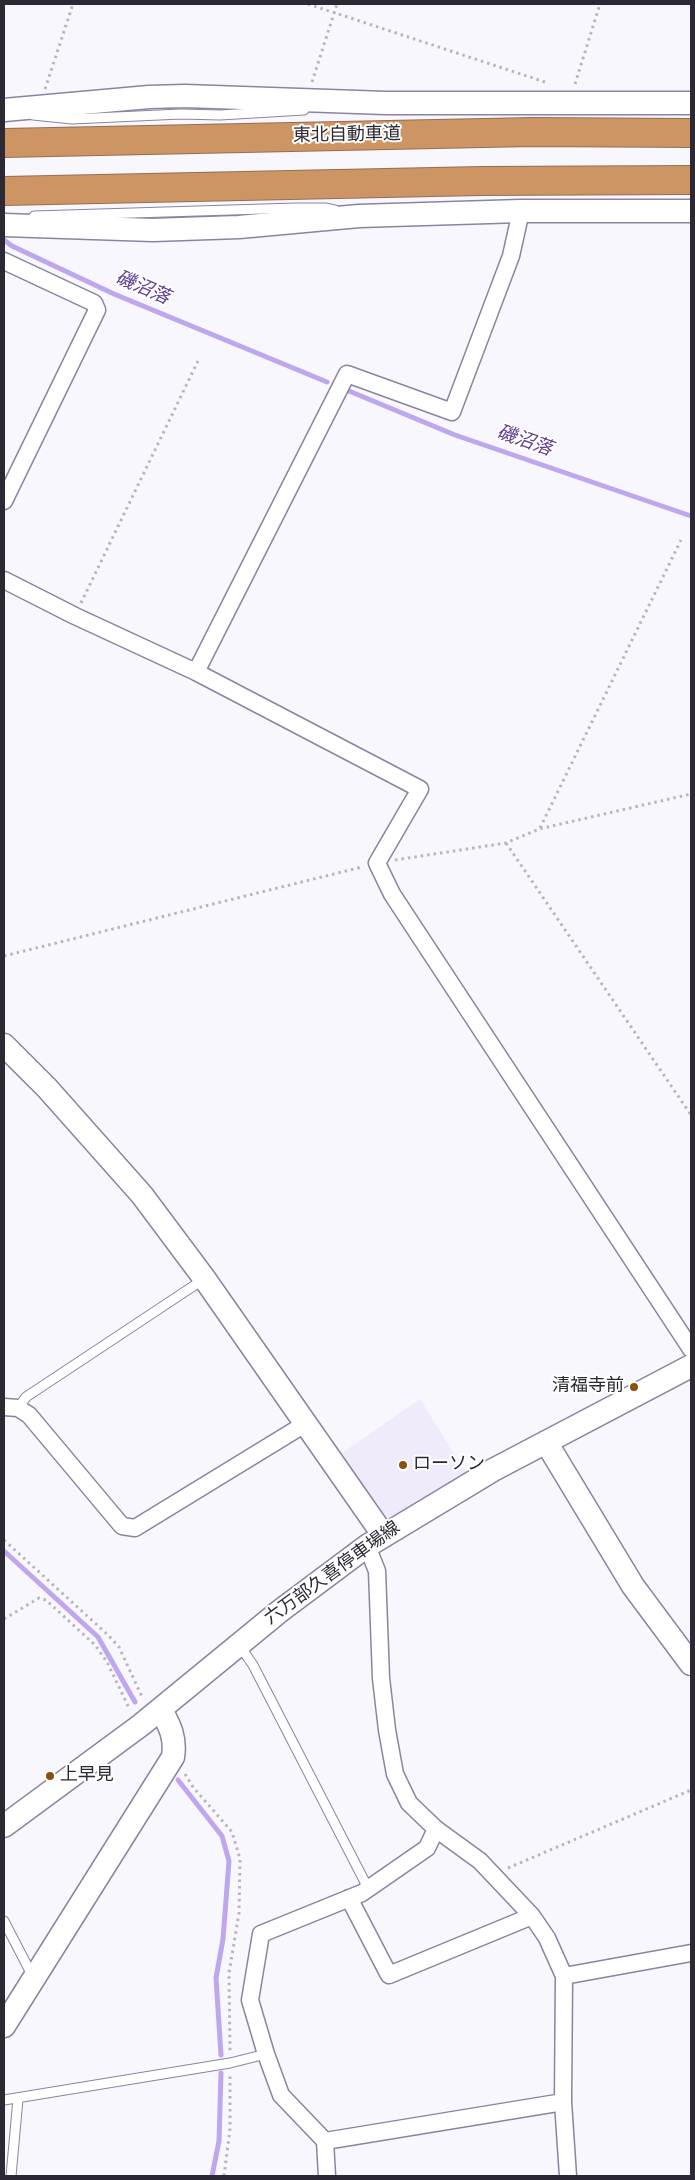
<!DOCTYPE html>
<meta charset="utf-8">
<style>
body{margin:0}
#map{position:relative;width:695px;height:2180px;overflow:hidden;background:#f9f7fe;font-family:"Source Sans 3",sans-serif}
canvas{display:block}
.frame{position:absolute;inset:0;border:5px solid #2c2834;pointer-events:none}
</style>
<div id="map">
<canvas width="695" height="2180"></canvas>
<div class="frame"></div>
</div>
<script>
const g = document.querySelector('canvas').getContext('2d');
g.lineJoin = 'round';
function paint(path, color) {
  g.fillStyle = color;
  g.fill(path, 'evenodd');
}
function trace(path, color, width, dash) {
  g.strokeStyle = color;
  g.lineWidth = width;
  g.lineCap = dash ? 'butt' : 'round';
  g.setLineDash(dash || []);
  g.stroke(path);
}
function write(font, color, halo, rows, align = 'center') {
  g.font = font + ' "Source Sans 3","Noto Sans JP",sans-serif';
  g.lineWidth = 4;
  g.setLineDash([]);
  g.textBaseline = 'middle';
  g.strokeStyle = halo;
  g.fillStyle = color;
  for (const [text, x, y, turn = 0] of rows) {
    g.save();
    g.translate(x, y);
    g.rotate((+turn || 0) * Math.PI / 180);
    g.textAlign = isNaN(turn) ? turn : align;
    if (halo) g.strokeText(text, 0, 0);
    g.fillText(text, 0, 0);
    g.restore();
  }
}
paint(new Path2D(`
 M420 1399 467 1474 398 1518H385L339 1455Z`), '#f0ebfb');
trace(new Path2D(`
 M4 240 12 246 114 294 327 382
 M349 391 455 435 691 516
 M4 1551 98 1637 135 1702
 M178 1780 222 1836 229 1861 223 1939 216 1978 221 2055
 M212 2176 219 2141 221 2073`), '#bfa7ee', 5);
const lane = new Path2D(`
 M33 115 72 119 181 114 220 115 304 110
 M34 216 296 208H325L335 210
 M18 1408 26 1397 204 1279
 M240 1646 253 1665 368 1888
 M4 1921 32 1975
 M4 2100 230 2063 266 2054
 M11 2176 18 2099`);
const street = new Path2D(`
 M4 261 94 303 97 310 4 501
 M4 580 75 616 196 672 420 789 377 863 392 894 691 1349
 M196 672 347 374 452 412 511 256 521 211
 M4 1407 18 1408 29 1415 122 1526 135 1528 305 1424
 M367 1546 377 1571 381 1678 387 1730 395 1774 409 1803 436 1829 480 1861 532 1916 547 1938 564 1976 563 2102 568 2176
 M349 1898 389 1975 532 1916
 M564 1976 691 1953
 M325 2141 563 2102
 M327 2176 325 2141 281 2095 266 2054 250 2000 261 1934 362 1893 427 1848 436 1829`);
const secondary = new Path2D(`
 M4 110 149 97 185 96 386 103H691
 M4 225 153 230 239 227 359 216 521 211H691
 M4 1045 47 1088 142 1195 204 1278 384 1536
 M546 1442 633 1586 691 1664
 M4 1826 141 1725 280 1611 367 1546 493 1470 691 1366
 M4 2026 173 1757C176 1738 170 1726 161 1710`);
const highway = new Path2D(`
 M4 143 532 132 691 133
 M4 191 481 181 691 180`);
trace(lane, '#8c83a0', 11);
trace(street, '#8c83a0', 19);
trace(secondary, '#8c83a0', 25);
trace(highway, '#946f53', 30);
trace(new Path2D(`
 M308 4 548 83
 M312 82 337 4
 M575 84 600 4
 M45 89 73 4
 M81 603 198 361
 M540 828 681 540
 M506 843 691 1115
 M395 860 506 843 539 829 691 794
 M4 956 362 867
 M4 1540 108 1635 119 1647 143 1699
 M4 1619 39 1598 46 1600 95 1645 107 1662 130 1710
 M185 1774 193 1787 232 1832 240 1859 239 1913 229 1973 230 2051
 M508 1868 691 1790
 M224 2176 230 2129V2075`), '#b8b5be', 3, [2.5, 4]);
trace(lane, '#fff', 9);
trace(street, '#fff', 16);
trace(secondary, '#fff', 22);
trace(highway, '#cc9563', 28);
for (const [x, y, r, color] of [
 [634,1387,5,"#8b500a"],
 [403,1465,5,"#8b500a"],
 [50,1776,5,"#8b500a"]
]) {
  const dot = new Path2D();
  dot.arc(x, y, r, 0, 2 * Math.PI);
  g.fillStyle = color;
  g.fill(dot);
  trace(dot, '#fff', 2);
}
write('18px', '#2c2834', '#fff', [
 ["東北自動車道",347,136,-1],
 ["六万部久喜停車場線",333,1574,-36]
]);
write('18px', '#2c2834', '#fff', [
 ["清福寺前",624,1387,"right"],
 ["ローソン",413,1465],
 ["上早見",60,1776]
], 'left');
write('italic 19px', '#603f92', '#fff', [
 ["磯沼落",142,289,23],
 ["磯沼落",524,442,19]
]);
</script>
